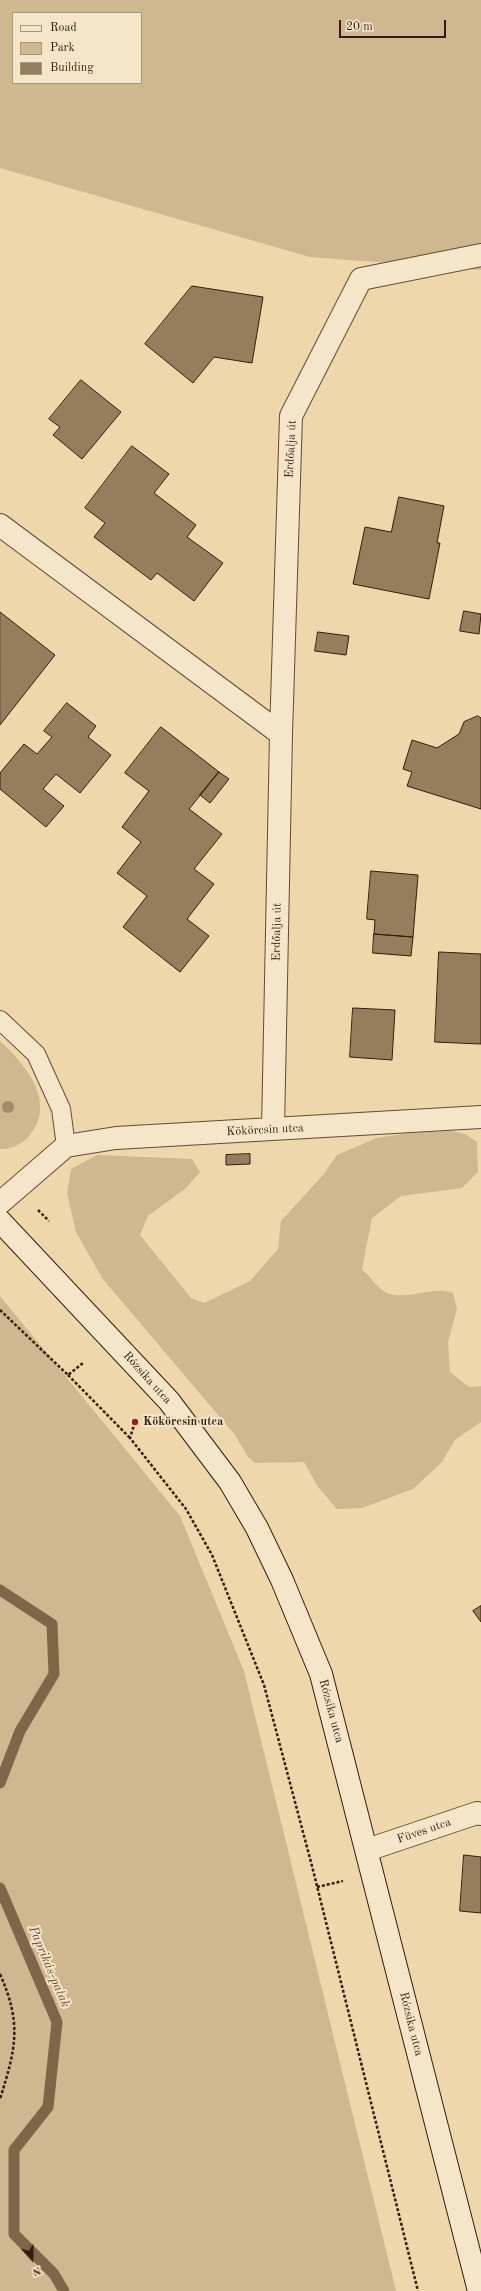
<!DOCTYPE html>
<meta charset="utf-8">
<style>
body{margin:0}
#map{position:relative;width:481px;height:2291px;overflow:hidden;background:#efd7ac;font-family:"Old Standard TT",serif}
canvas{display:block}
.legend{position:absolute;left:12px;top:12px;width:130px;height:72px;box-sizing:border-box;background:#f5e5c9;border:1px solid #a8957d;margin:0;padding:5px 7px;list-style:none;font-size:12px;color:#351c0a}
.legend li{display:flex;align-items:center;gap:8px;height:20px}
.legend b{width:20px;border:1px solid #a8957d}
.north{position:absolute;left:12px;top:2239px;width:40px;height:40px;-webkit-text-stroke:3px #f5e5c9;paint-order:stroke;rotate:159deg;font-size:11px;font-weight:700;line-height:16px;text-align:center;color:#351c0a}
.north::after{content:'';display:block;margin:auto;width:14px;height:18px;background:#351c0a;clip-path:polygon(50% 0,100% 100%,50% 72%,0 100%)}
.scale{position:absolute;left:339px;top:20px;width:107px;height:18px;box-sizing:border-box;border:2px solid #351c0a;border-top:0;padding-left:5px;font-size:12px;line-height:14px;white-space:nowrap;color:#351c0a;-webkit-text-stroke:3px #f5e5c9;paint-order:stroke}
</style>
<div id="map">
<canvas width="481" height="2291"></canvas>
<ul class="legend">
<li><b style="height:5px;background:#f5e5c9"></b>Road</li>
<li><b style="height:11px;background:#cfb790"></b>Park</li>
<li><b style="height:11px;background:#967d5e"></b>Building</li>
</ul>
<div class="north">N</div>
<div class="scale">20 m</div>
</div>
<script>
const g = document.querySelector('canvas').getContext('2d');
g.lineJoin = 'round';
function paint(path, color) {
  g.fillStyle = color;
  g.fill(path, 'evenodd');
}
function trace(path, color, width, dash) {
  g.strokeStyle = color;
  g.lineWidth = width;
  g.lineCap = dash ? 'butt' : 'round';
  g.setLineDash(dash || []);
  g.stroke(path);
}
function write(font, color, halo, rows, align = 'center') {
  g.font = font + ' "Old Standard TT",serif';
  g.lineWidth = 4;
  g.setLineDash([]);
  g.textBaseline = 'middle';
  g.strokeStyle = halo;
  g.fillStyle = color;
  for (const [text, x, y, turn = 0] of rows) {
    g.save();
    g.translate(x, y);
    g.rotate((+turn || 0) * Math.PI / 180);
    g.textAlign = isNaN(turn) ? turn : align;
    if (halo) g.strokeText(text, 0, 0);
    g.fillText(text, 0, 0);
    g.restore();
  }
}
paint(new Path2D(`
 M0 0H481V270L310 257 0 168ZM13 13H141V83H13Z
 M0 1041C25 1064 58 1103 29 1136 22 1144 11 1150 0 1149Z
 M451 1131 465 1134 477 1142 478 1172 462 1188 401 1196 372 1218 362 1269C369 1275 379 1290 387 1293 411 1301 430 1285 453 1293L457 1309 448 1342 450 1372 469 1387 481 1386V1422L455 1440 442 1462 413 1489 362 1508 337 1509 318 1487 304 1462 255 1463 248 1457 235 1435 102 1278 76 1232 67 1193 71 1169 97 1155 192 1159 200 1172 186 1188 148 1216 140 1235 191 1298 204 1303 250 1281 278 1249 281 1221 323 1175 337 1155 377 1138 408 1133Z
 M0 1296 180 1516 244 1671 396 2291H0Z`), '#cfb790');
trace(new Path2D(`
 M0 1590 52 1624 54 1674 20 1731 0 1783
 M0 1888 57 2022 48 2107 14 2150V2234L54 2274 64 2291`), '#7f664a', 11);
const building = new Path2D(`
 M192 286 263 297 252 363 214 357 193 383 145 344Z
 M81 380 121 412 82 459 53 435 60 427 49 419Z
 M132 446 169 474 154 493 196 525 187 537 223 563 194 601 157 573 151 580 94 537 105 523 85 508Z
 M399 497 444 506 437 543H440L429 599 353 584 365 527 391 532Z
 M464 611 481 614 479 634 460 631Z
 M0 612 55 655 0 725Z
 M318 632 349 636 346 655 315 651Z
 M67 703 96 726 88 737 111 755 80 793 56 774 43 789 64 806 46 827 0 789V773L24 744 37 754 52 737 44 731Z
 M478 716 481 718V809L407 786 412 772 403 769 412 740 437 748 459 734 464 722Z
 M161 727 219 772 189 809 222 834 194 869 214 884 187 919 209 936 180 972 123 927 147 896 117 873 141 842 122 827 149 791 125 773Z
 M219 772 229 779 210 803 200 795Z
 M371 871 418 875 413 937 374 934 375 920 367 919Z
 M374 934 413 937 411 956 373 953Z
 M439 952 481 954V1044L435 1042Z
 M353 1008 395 1010 392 1060 350 1057Z
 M250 1154V1164L226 1165V1155Z
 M481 1606V1622L473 1611Z
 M464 1855 481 1857V1913L460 1911Z`);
paint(building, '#967d5e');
trace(building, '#351c0a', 1);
const service = new Path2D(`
 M0 1020 36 1054 61 1109 66 1146`);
const minor = new Path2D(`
 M0 525 281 734
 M273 1129 281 734 291 416 361 279 481 255
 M0 1203 66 1146 116 1138 481 1117
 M367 1850 477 1813 481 1814`);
const secondary = new Path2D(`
 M0 1221 169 1401 230 1482 257 1528 282 1580 321 1674 479 2291`);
trace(service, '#644b32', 20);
trace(minor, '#644b32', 24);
trace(secondary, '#351c0a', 24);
trace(new Path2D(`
 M38 1210 49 1221
 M0 1310 68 1375 83 1363
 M68 1375 130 1438
 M135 1422 130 1438 186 1509 212 1555 264 1685 312 1866 418 2291
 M317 1887 343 1881
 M0 1974C22 2024 16 2048 0 2099`), '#351c0a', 2.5, [3, 2]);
trace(service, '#f5e5c9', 18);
trace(minor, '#f5e5c9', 22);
trace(secondary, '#f5e5c9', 22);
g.fillStyle = '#a28969';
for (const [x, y] of [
 [8,1107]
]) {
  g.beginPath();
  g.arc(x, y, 6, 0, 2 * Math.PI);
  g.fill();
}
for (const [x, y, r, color] of [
 [135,1422,4,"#8f2418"]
]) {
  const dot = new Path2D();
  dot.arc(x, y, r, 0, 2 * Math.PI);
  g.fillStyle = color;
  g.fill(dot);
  trace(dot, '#f5e5c9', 1.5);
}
write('12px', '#351c0a', '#f5e5c9', [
 ["Erdőalja út",291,449,-87],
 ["Erdőalja út",277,932,-89],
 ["Kökörcsin utca",265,1130,-3],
 ["Rózsika utca",147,1378,48],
 ["Rózsika utca",331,1711,75],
 ["Füves utca",424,1831,-19],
 ["Rózsika utca",411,2024,76]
]);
write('bold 12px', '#351c0a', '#f5e5c9', [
 ["Kökörcsin utca",143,1422]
], 'left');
write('italic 13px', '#60472f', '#f5e5c9', [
 ["Paprikás-patak",49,1967,67]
]);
</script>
